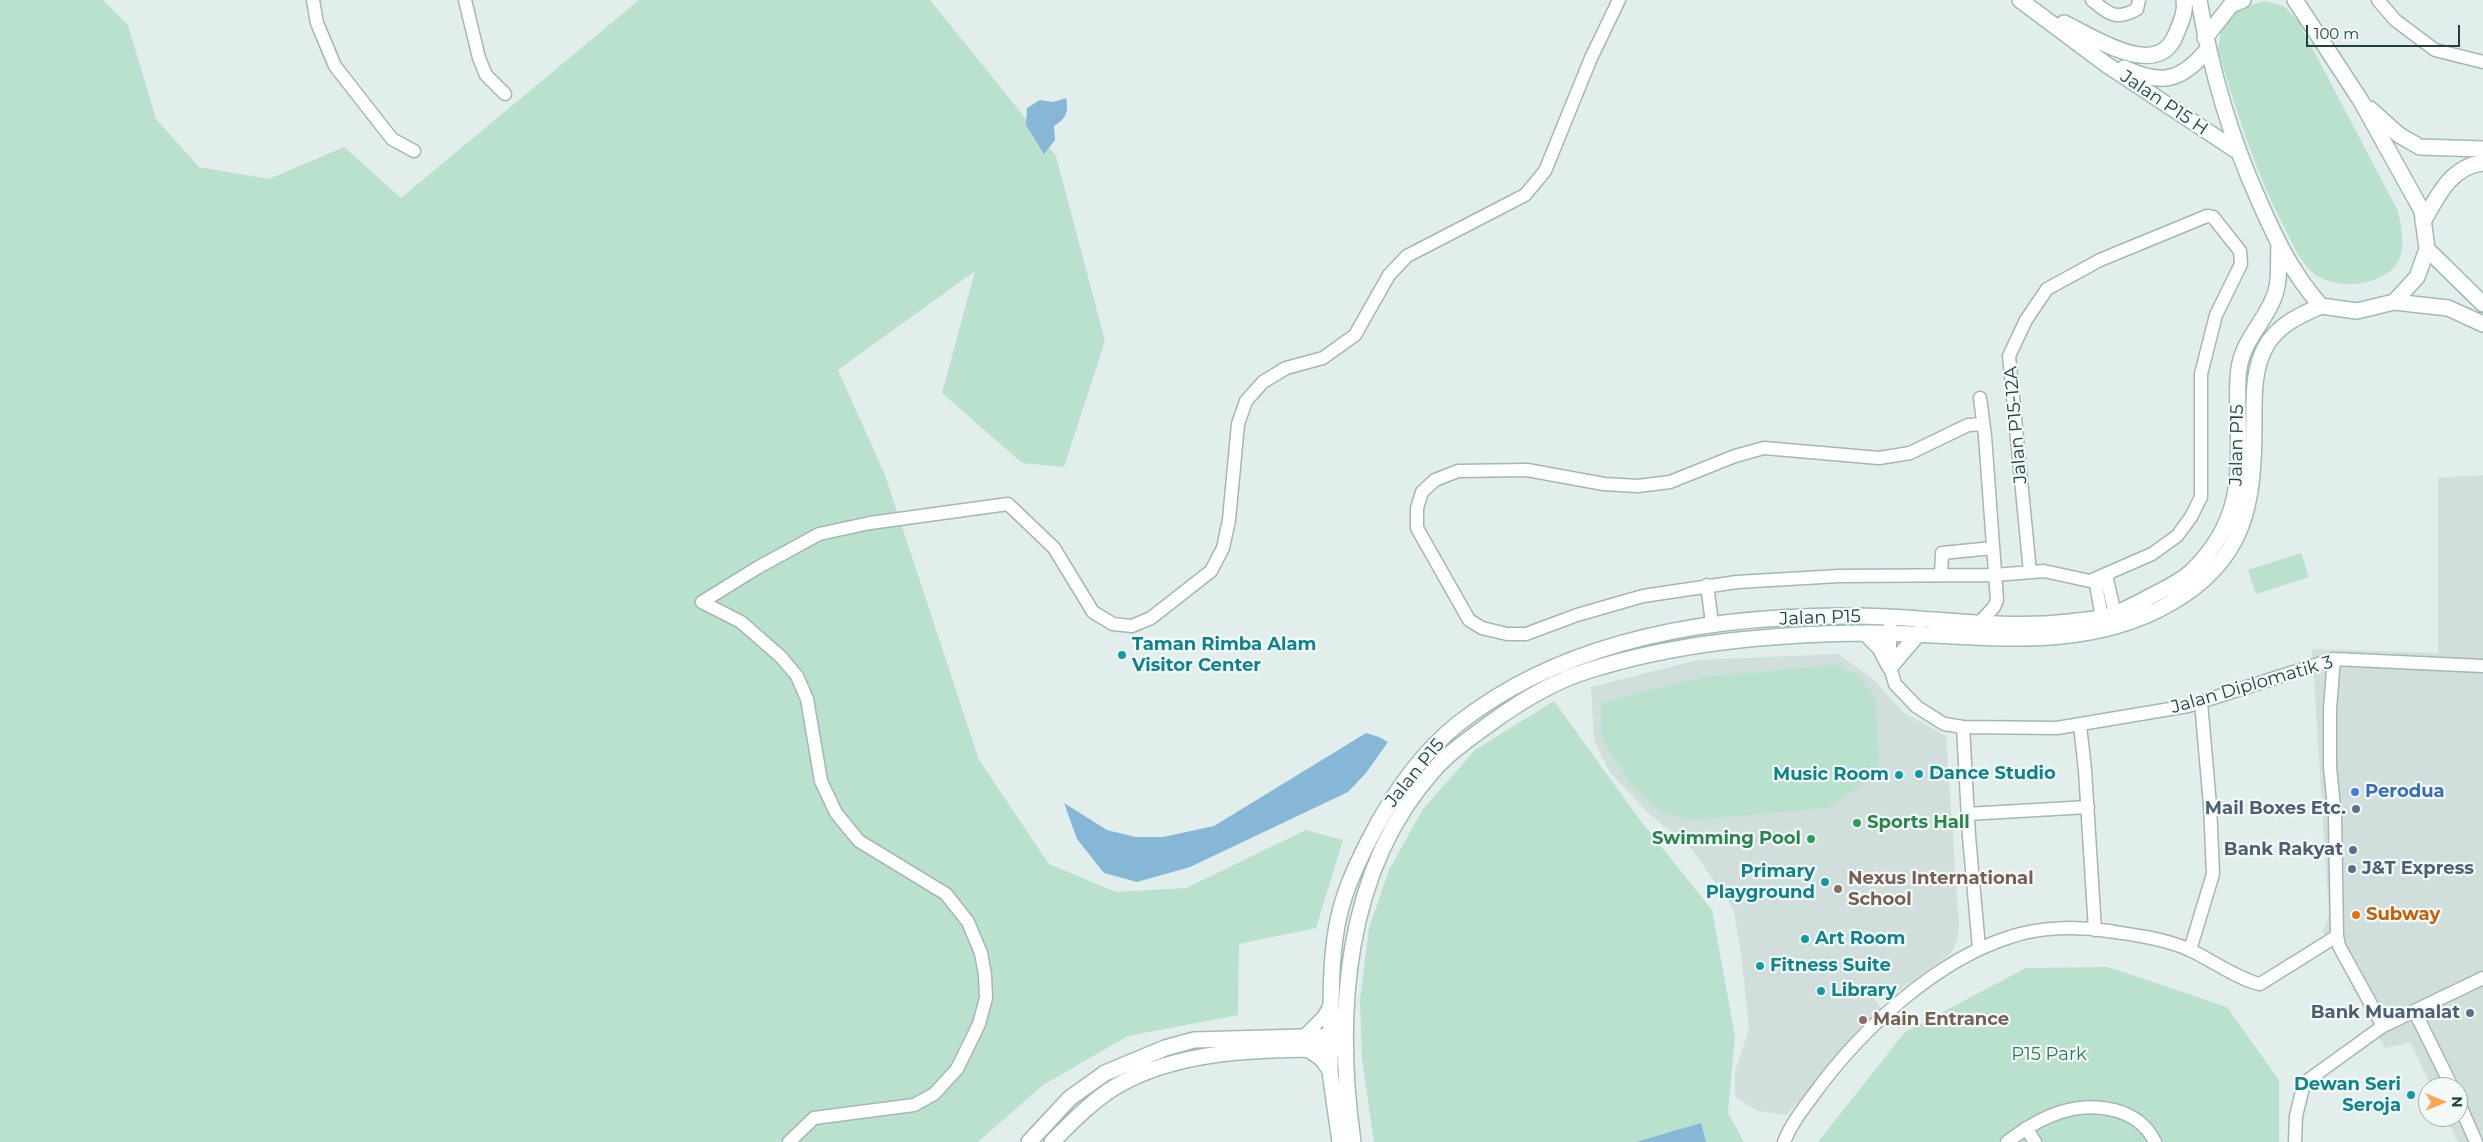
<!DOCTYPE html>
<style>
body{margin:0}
#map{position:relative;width:2483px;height:1142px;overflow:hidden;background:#e2eeeb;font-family:Montserrat,sans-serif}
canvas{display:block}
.north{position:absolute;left:2418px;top:1077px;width:50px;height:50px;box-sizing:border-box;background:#f3faf8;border:1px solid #9fb0ae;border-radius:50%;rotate:90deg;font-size:14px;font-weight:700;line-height:20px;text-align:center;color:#204140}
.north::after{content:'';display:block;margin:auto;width:18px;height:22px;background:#fda551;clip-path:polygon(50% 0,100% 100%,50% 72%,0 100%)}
.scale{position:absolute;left:2306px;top:25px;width:154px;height:22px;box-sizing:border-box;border:2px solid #204140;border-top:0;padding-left:6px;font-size:15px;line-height:18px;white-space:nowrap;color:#204140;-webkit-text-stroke:4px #f3faf8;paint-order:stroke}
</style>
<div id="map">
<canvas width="2483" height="1142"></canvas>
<div class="north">N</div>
<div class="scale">100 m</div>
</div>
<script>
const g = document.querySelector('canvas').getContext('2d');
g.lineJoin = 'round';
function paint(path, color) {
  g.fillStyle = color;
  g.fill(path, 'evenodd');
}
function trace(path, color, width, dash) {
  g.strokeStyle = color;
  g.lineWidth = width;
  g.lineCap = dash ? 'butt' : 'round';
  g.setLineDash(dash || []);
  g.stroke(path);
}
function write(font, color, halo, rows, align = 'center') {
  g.font = font + ' Montserrat,sans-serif';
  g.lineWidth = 4.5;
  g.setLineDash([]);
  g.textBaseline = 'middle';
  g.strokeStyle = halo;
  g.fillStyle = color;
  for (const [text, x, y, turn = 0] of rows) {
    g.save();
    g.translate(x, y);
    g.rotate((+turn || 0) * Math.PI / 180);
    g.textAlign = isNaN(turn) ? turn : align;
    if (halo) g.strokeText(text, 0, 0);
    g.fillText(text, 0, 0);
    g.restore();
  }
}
paint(new Path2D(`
 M2483 475V1142H2458L2446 1117H2458V1087H2432L2410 1042 2385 1048 2323 932 2329 915 2312 649 2438 653V478Z
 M1838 654 1872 678 1903 712 1946 736 1959 926 1957 940 1951 953 1897 992 1898 995 1893 999H1874L1882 1010 1786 1115 1758 1111 1735 1097V1071L1749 1029 1742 961 1734 910 1692 849 1648 813 1609 771 1594 740 1591 687 1698 660Z`), '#d0dedc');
paint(new Path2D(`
 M0 0H103L128 25 156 119 199 167 269 179 344 147 401 198 639 0H930L1056 156 1105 341 1064 467 1022 463 942 393 975 271 838 370 885 475 979 760 1049 864 1116 892 1186 888 1306 830 1343 840 1316 928 1239 944 1238 1015 1128 1036 1043 1085 978 1142H0Z
 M2264 1 2284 6 2298 21 2398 211C2403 234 2409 262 2384 275 2365 287 2330 288 2312 272 2299 260 2292 243 2284 227 2255 171 2236 110 2218 50L2221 30 2232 11Z
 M2301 553 2309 577 2256 594 2248 570Z
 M1835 665 1859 676 1876 699 1879 773 1827 808 1691 820 1660 811 1633 787 1602 739 1601 703 1703 677Z
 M1554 701 1640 820 1712 910 1735 1036 1728 1113 1744 1142H1374L1362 1059 1360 1000 1369 928 1389 870 1423 809 1475 750Z
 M2108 967 2227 1007 2279 1080V1142H1818L1905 1032 2026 968Z`), '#b9e1cd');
paint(new Path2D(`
 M1066 98C1069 112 1066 119 1054 126L1055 140 1044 154 1026 125 1027 108 1040 100 1053 102Z
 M1366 733 1379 737 1388 742 1366 773 1348 792 1190 867 1137 882 1104 873 1077 839 1064 803 1107 830 1135 837H1163L1214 826Z
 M1701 1123 1706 1142H1636Z`), '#86b7d7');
const street = new Path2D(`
 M313 0 317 23 335 66 392 139 414 151
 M465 0 479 58 486 75 505 94
 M2092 0C2109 14 2116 21 2137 9L2139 0
 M2378 0 2395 20 2435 50 2483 62
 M1983 424 1968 425 1910 453 1879 458 1764 448 1735 456 1670 482 1638 486 1604 484 1527 470 1458 471 1435 480 1422 492 1417 508V528L1469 620 1482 628 1507 634H1526L1577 615 1643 596 1737 582 1839 576 1995 575 2044 571 2090 581 2152 554 2177 536 2191 517 2201 497V374L2216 315 2241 264 2240 251 2213 217 2207 216 2100 260 2047 289 2026 320 2009 356 2030 572
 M1941 575 1942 553 1993 548
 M2106 575 2115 614
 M2095 579 2102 618
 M1707 585 1712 623
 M702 602 757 568 819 534 870 523 1008 504 1054 548 1093 612 1113 624 1132 626 1151 618 1211 571 1223 548 1229 520 1238 424 1246 401 1263 382 1286 368 1323 358 1355 335 1389 275 1407 256 1525 195 1545 171 1591 58 1619 0
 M702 602 741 622 781 657 797 676 807 699 821 781 836 813 859 841 946 894 968 922 981 953 985 975 986 998 979 1024 957 1069 934 1094 914 1105 814 1118 789 1142
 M1890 618V667L1895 684 1917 707 1944 724 1963 727 2057 728 2188 706 2334 659 2483 666
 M1979 623 1994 607 1997 600 1985 436 1980 398
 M2334 659 2330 709V767L2335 816 2337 936 2339 946 2383 1026
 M2080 725 2085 770 2095 930
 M1963 727 1969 836 1979 948
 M1967 814 2088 807
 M2190 950 2213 874 2210 805 2201 702
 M2415 1012 2452 1087
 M1304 1036 1324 1016 1331 1003
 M1305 1049 1320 1059 1330 1072
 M2458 1101 2476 1142
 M2026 1128 2035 1142
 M1784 1142C1791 1124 1803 1109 1814 1094 1860 1031 1934 961 2010 937 2039 927 2077 926 2108 931 2135 935 2167 939 2192 951 2211 960 2242 981 2260 984L2337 936
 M2007 1142C2023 1130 2041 1118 2061 1112 2095 1102 2138 1107 2155 1142
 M2295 1142 2296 1116 2304 1083 2383 1026 2483 978`);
const secondary = new Path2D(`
 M2020 0 2107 65 2237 151
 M2199 0C2211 71 2230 137 2260 203 2277 242 2293 274 2321 306L2357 311 2394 302 2417 277 2427 249 2422 211 2361 101 2295 0
 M2064 23C2092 36 2158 82 2176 34 2181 22 2186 12 2184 0
 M2205 38 2231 5 2243 0
 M2124 68C2160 85 2181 82 2207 50
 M2370 109 2399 135 2420 147 2483 149
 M2423 222C2437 197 2451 166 2483 163
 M2427 249 2483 304
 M2394 302 2448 308 2483 324
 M1865 633 1880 648 1890 667 1919 633
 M1346 1050 1330 1049C1332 1006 1329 959 1339 916 1345 889 1357 864 1369 840 1391 797 1421 753 1459 723 1571 635 1723 614 1861 616 1931 617 2000 630 2069 622 2081 620 2094 620 2106 617 2122 612 2138 603 2153 595 2167 588 2180 582 2191 572 2241 524 2240 479 2238 415 2238 398 2236 380 2240 363 2246 336 2269 317 2276 291 2280 277 2278 260 2279 246
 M1029 1142 1070 1098 1105 1073 1165 1048 1194 1040 1339 1036
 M1052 1142C1071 1123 1092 1101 1115 1087 1177 1050 1260 1049 1330 1049V1072L1340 1142
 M1353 1142C1335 1015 1344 871 1433 771 1449 752 1472 737 1492 722 1521 701 1552 682 1587 671 1677 642 1774 634 1868 633 1969 632 2076 657 2169 604 2247 560 2254 503 2254 421 2254 396 2253 369 2266 346 2278 325 2300 315 2321 306`);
trace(street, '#a4b7b4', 15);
trace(secondary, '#a0bab8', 18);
trace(street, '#fff', 12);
trace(secondary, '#fff', 15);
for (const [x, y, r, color] of [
 [1122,655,5,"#0f9aa8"],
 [1919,774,5,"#0f9aa8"],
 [1899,775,5,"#0f9aa8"],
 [2355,792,5,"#3f7fe0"],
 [2356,809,5,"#5c6f8a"],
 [1857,823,5,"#2e9e5b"],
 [1811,839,5,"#2e9e5b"],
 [2353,850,5,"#5c6f8a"],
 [2352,869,5,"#5c6f8a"],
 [1825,882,5,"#0f9aa8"],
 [1838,889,5,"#8d6e63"],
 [2356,915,5,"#e8710a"],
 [1805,939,5,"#0f9aa8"],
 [1760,966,5,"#0f9aa8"],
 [1821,991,5,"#0f9aa8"],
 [2470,1013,5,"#5c6f8a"],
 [1863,1020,5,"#8d6e63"],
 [2411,1095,5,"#0f9aa8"]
]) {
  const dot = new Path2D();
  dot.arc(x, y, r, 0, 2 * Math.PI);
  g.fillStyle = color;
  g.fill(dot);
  trace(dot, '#f3faf8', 2);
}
write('18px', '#204140', '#f3faf8', [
 ["Jalan P15 H",2164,103,34],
 ["Jalan P15-12A",2016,425,-95],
 ["Jalan P15",2237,445,-89],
 ["Jalan P15",1820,618,-2],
 ["Jalan Diplomatik 3",2252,685,-16],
 ["Jalan P15",1415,773,-51]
]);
write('bold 18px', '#0d838f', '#f3faf8', [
 ["Taman Rimba Alam",1132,645],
 ["Visitor Center",1132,666],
 ["Dance Studio",1929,774],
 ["Music Room",1889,775,"right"],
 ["Primary",1815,872,"right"],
 ["Playground",1815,893,"right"],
 ["Art Room",1815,939],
 ["Fitness Suite",1770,966],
 ["Library",1831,991],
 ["Dewan Seri",2401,1085,"right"],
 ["Seroja",2401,1106,"right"]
], 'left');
write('bold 18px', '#366cbe', '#f3faf8', [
 ["Perodua",2365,792]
], 'left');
write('bold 18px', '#4e5e75', '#f3faf8', [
 ["Mail Boxes Etc.",2346,809],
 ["Bank Rakyat",2343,850],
 ["J&T Express",2362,869,"left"],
 ["Bank Muamalat",2460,1013]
], 'right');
write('bold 18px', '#27864d', '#f3faf8', [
 ["Sports Hall",1867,823],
 ["Swimming Pool",1801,839,"right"]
], 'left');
write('bold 18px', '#785e54', '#f3faf8', [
 ["Nexus International",1848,879],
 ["School",1848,900],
 ["Main Entrance",1873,1020]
], 'left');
write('bold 18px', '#c56008', '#f3faf8', [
 ["Subway",2366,915]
], 'left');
write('18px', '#277b5c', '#f3faf8', [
 ["P15 Park",2049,1055]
]);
</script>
